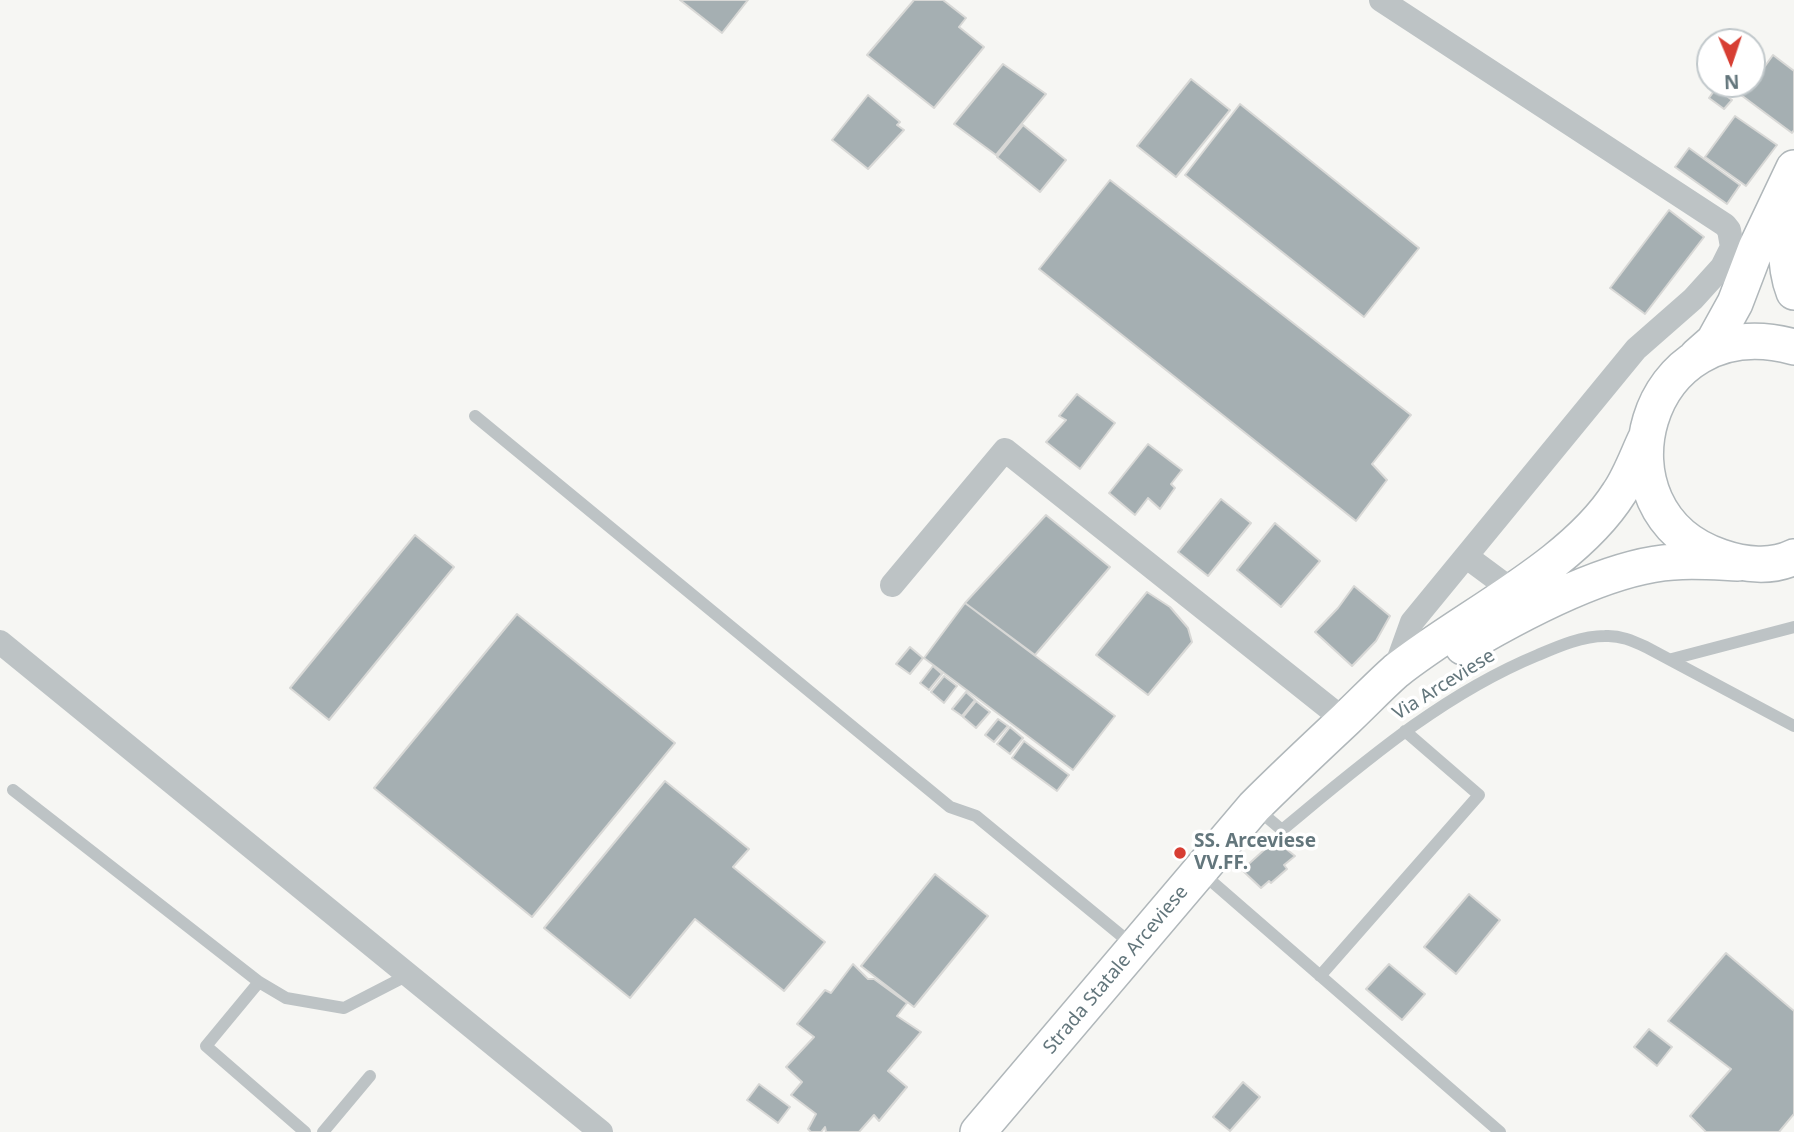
<!DOCTYPE html>
<style>
body{margin:0}
#map{position:relative;width:1794px;height:1132px;overflow:hidden;background:#f6f6f3;font-family:"Noto Sans",sans-serif}
canvas{display:block}
.north{position:absolute;left:1696px;top:28px;width:70px;height:70px;box-sizing:border-box;background:#fff;border:2px solid #c1c8cb;border-radius:50%;rotate:178deg;font-size:19px;font-weight:700;line-height:28px;text-align:center;color:#63767c}
.north::after{content:'';display:block;margin:auto;width:24px;height:32px;background:#d73e33;clip-path:polygon(50% 0,100% 100%,50% 72%,0 100%)}
</style>
<div id="map">
<canvas width="1794" height="1132"></canvas>
<div class="north">N</div>
</div>
<script>
const g = document.querySelector('canvas').getContext('2d');
g.lineJoin = 'round';
function paint(path, color) {
  g.fillStyle = color;
  g.fill(path, 'evenodd');
}
function trace(path, color, width, dash) {
  g.strokeStyle = color;
  g.lineWidth = width;
  g.lineCap = dash ? 'butt' : 'round';
  g.setLineDash(dash || []);
  g.stroke(path);
}
function write(font, color, halo, rows, align = 'center') {
  g.font = font + ' "Noto Sans",sans-serif';
  g.lineWidth = 7;
  g.setLineDash([]);
  g.textBaseline = 'middle';
  g.strokeStyle = halo;
  g.fillStyle = color;
  for (const [text, x, y, turn = 0] of rows) {
    g.save();
    g.translate(x, y);
    g.rotate((+turn || 0) * Math.PI / 180);
    g.textAlign = isNaN(turn) ? turn : align;
    if (halo) g.strokeText(text, 0, 0);
    g.fillText(text, 0, 0);
    g.restore();
  }
}
const building = new Path2D(`
 M680 0H748L722 33Z
 M914 0H943L966 18 959 27 984 47 934 108 867 55Z
 M1773 55 1794 71V130L1792 133 1741 95 1752 84Z
 M1003 64 1046 94 996 155 954 124Z
 M1191 79 1230 110 1176 177 1137 146Z
 M1716 88 1732 100 1724 109 1709 98Z
 M868 95 900 122 897 125 904 130 868 169 832 140Z
 M1240 104 1419 248 1364 317 1185 175Z
 M1735 116 1777 145 1746 186 1705 157Z
 M1023 125 1066 160 1040 192 997 157Z
 M1689 148 1740 185 1727 204 1675 167Z
 M1110 180 1411 415 1372 464 1387 480 1356 521 1039 269Z
 M1669 210 1704 237 1645 314 1610 288Z
 M1077 394 1115 423 1080 469 1046 442 1066 420 1059 416Z
 M1148 444 1182 470 1171 484 1175 488 1160 509 1148 498 1135 515 1109 493Z
 M1221 499 1251 523 1208 576 1178 552Z
 M1046 515 1110 567 1035 655 965 603Z
 M1275 523 1320 561 1281 607 1237 570Z
 M415 535 454 567 329 720 290 688Z
 M1354 586 1390 616 1376 641 1352 666 1315 632 1338 608Z
 M1147 592 1170 607 1188 628 1192 642 1148 695 1096 655Z
 M965 603 1115 716 1073 770 924 658Z
 M517 614 675 743 532 917 374 788Z
 M910 647 923 658 910 674 896 664Z
 M933 666 942 674 929 690 920 683Z
 M944 676 957 686 944 703 931 692Z
 M966 692 975 700 962 716 952 709Z
 M976 701 990 712 976 728 963 717Z
 M998 719 1008 726 994 742 985 735Z
 M1010 727 1023 738 1010 754 997 744Z
 M1024 741 1069 775 1057 791 1012 758Z
 M665 781 749 849 733 867 825 942 784 991 695 919 630 998 544 928Z
 M1275 840 1295 856 1284 865 1287 869 1271 883 1269 881 1261 888 1242 870Z
 M935 874 988 916 914 1007 861 966Z
 M1469 894 1500 920 1456 974 1424 947Z
 M1726 953 1794 1011V1114L1779 1132H1706L1690 1116 1731 1069 1668 1021Z
 M853 964 868 979H874L907 1003 897 1016 921 1032 888 1071 907 1087 879 1121 874 1115 859 1132H826L825 1127 821 1132H811L808 1129 816 1114 791 1095 802 1082 786 1067 814 1037 797 1024 825 990 831 993Z
 M1389 964 1425 994 1402 1020 1366 989Z
 M1649 1029 1672 1047 1657 1066 1634 1047Z
 M1243 1082 1260 1097 1230 1131 1213 1117Z
 M759 1084 790 1107 778 1123 747 1100Z`);
paint(building, '#a5afb2');
trace(building, '#d8d8d6', 2);
const secondary = new Path2D(`
 M1791 191C1786 222 1782 262 1794 292
 M1794 347C1642 305 1588 513 1721 557 1744 565 1772 568 1794 557
 M1697 356 1714 341 1735 303 1756 248 1794 168
 M1463 647C1519 614 1608 566 1673 562 1694 560 1716 562 1738 563
 M978 1132 1254 807C1284 777 1315 748 1346 719 1363 703 1379 686 1396 671 1464 617 1573 566 1619 493 1630 477 1637 457 1645 440`);
trace(secondary, '#b0b7ba', 38);
trace(new Path2D(`
 M475 416 950 807 976 816 1134 946
 M1672 659 1794 627
 M13 790 259 982 286 998 344 1008 408 975
 M1256 808 1282 830C1362 764 1441 695 1538 655 1559 646 1582 636 1605 636 1620 635 1633 641 1646 647L1794 726
 M1202 873 1500 1132
 M1320 976 1479 795 1405 731
 M259 982 206 1046 305 1132
 M323 1132 370 1076`), '#bdc3c5', 12);
trace(new Path2D(`
 M1381 0 1725 225 1729 230 1732 247 1722 267 1693 299 1636 349 1412 622 1394 672
 M1467 557 1525 600
 M892 585 1005 450 1344 720
 M0 642 601 1132`), '#bdc3c5', 24);
trace(secondary, '#fff', 35);
for (const [x, y, r, color] of [
 [1180,853,7,"#d73e33"]
]) {
  const dot = new Path2D();
  dot.arc(x, y, r, 0, 2 * Math.PI);
  g.fillStyle = color;
  g.fill(dot);
  trace(dot, '#fff', 2.5);
}
write('19px', '#63767c', '#fff', [
 ["Via Arceviese",1444,685,-32],
 ["Strada Statale Arceviese",1116,970,-50]
]);
write('bold 19px', '#63767c', '#fff', [
 ["SS. Arceviese",1194,842],
 ["VV.FF.",1194,864]
], 'left');
</script>
